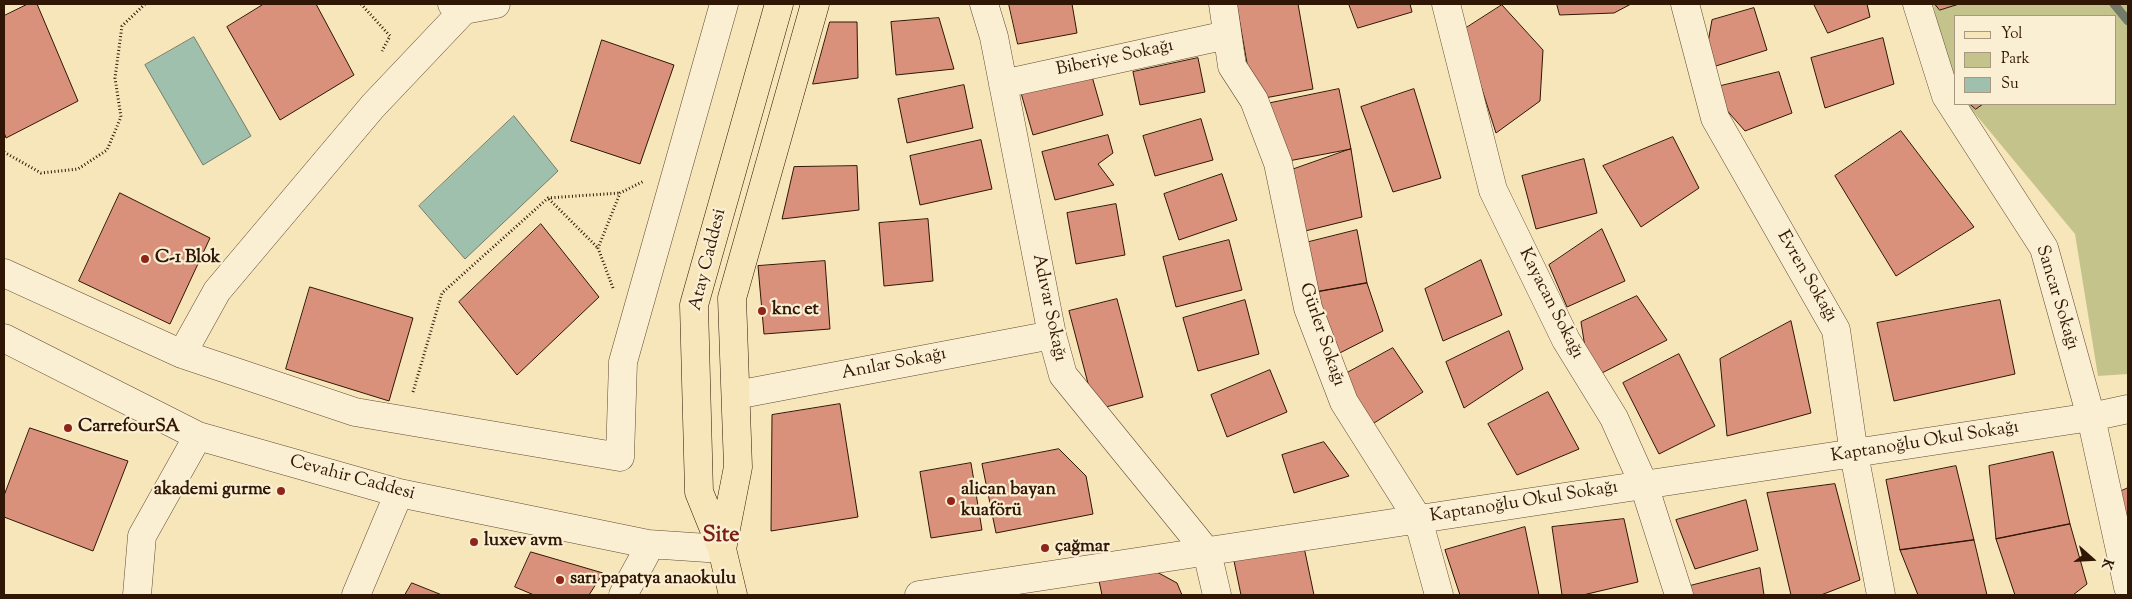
<!DOCTYPE html>
<meta charset="utf-8">
<style>
body{margin:0}
#map{position:relative;width:2132px;height:599px;overflow:hidden;background:#f8e6bb;font-family:"Sorts Mill Goudy",serif}
canvas{display:block}
.frame{position:absolute;inset:0;border:5px solid #301605;pointer-events:none}
.legend{position:absolute;left:1954px;top:15px;width:162px;height:90px;box-sizing:border-box;background:#faefd3;border:1px solid #a99881;margin:0;padding:6px 9px;list-style:none;font-size:15px;color:#301605}
.legend li{display:flex;align-items:center;gap:10px;height:25px}
.legend b{width:25px;border:1px solid #a99881}
.north{position:absolute;left:2067px;top:534px;width:50px;height:50px;-webkit-text-stroke:4px #faefd3;paint-order:stroke;rotate:109deg;font-size:14px;font-weight:700;line-height:20px;text-align:center;color:#301605}
.north::after{content:'';display:block;margin:auto;width:18px;height:22px;background:#301605;clip-path:polygon(50% 0,100% 100%,50% 72%,0 100%)}
</style>
<div id="map">
<canvas width="2132" height="599"></canvas>
<div class="frame"></div>
<ul class="legend">
<li><b style="height:6px;background:#f8e6bb"></b>Yol</li>
<li><b style="height:14px;background:#c4c38b"></b>Park</li>
<li><b style="height:14px;background:#9ec0ac"></b>Su</li>
</ul>
<div class="north">K</div>
</div>
<script>
const g = document.querySelector('canvas').getContext('2d');
g.lineJoin = 'round';
function paint(path, color) {
  g.fillStyle = color;
  g.fill(path, 'evenodd');
}
function trace(path, color, width, dash) {
  g.strokeStyle = color;
  g.lineWidth = width;
  g.lineCap = dash ? 'butt' : 'round';
  g.setLineDash(dash || []);
  g.stroke(path);
}
function write(font, color, halo, rows, align = 'center') {
  g.font = font + ' "Sorts Mill Goudy",serif';
  g.lineWidth = 4.5;
  g.setLineDash([]);
  g.textBaseline = 'middle';
  g.strokeStyle = halo;
  g.fillStyle = color;
  for (const [text, x, y, turn = 0] of rows) {
    g.save();
    g.translate(x, y);
    g.rotate((+turn || 0) * Math.PI / 180);
    g.textAlign = isNaN(turn) ? turn : align;
    if (halo) g.strokeText(text, 0, 0);
    g.fillText(text, 0, 0);
    g.restore();
  }
}
paint(new Path2D(`
 M1933 4H2128V374L2098 376 2075 234 1967 104H2116V16H1956V90L1951 84Z`), '#c4c38b');
const water = new Path2D(`
 M194 37 251 136 203 165 145 65Z
 M514 116 558 171 465 259 419 206Z`);
paint(water, '#9ec0ac');
trace(water, '#727c69', 1);
trace(new Path2D(`
 M2114 4 2128 21`), '#727c69', 9);
const building = new Path2D(`
 M28 4H37L78 101 6 138 4 132V16Z
 M264 4H316L354 75 280 120 227 27Z
 M1009 4H1072L1077 33 1018 44Z
 M1237 4H1298L1313 89 1254 100Z
 M1349 4H1410L1412 12 1358 28Z
 M1557 4H1631L1614 13 1560 15Z
 M1814 4H1867L1870 17 1828 33Z
 M1935 4H1959L1940 10Z
 M1502 5 1543 50 1540 101 1496 133 1463 30Z
 M1754 8 1767 50 1703 70 1712 20Z
 M939 18 954 69 896 75 891 22Z
 M830 22H857L858 78 813 84Z
 M1883 38 1894 84 1825 108 1811 58Z
 M602 40 674 65 640 164 571 141Z
 M1198 58 1205 92 1140 105 1133 72Z
 M1779 72 1792 113 1745 131 1708 89Z
 M1091 73 1103 115 1033 135 1021 93Z
 M964 85 973 128 907 143 898 99Z
 M1339 89 1351 149 1278 163 1266 104Z
 M1414 89 1441 178 1393 192 1361 107Z
 M1970 104H1983L1976 109Z
 M1201 119 1213 160 1155 176 1143 136Z
 M1901 131 1974 227 1896 276 1835 176Z
 M1108 135 1113 153 1098 164 1114 185 1055 200 1042 152Z
 M1673 137 1699 188 1641 227 1603 166Z
 M981 140 992 189 920 205 910 156Z
 M1351 149 1362 217 1293 234 1280 174Z
 M1584 159 1597 213 1536 229 1522 176Z
 M857 166 859 210 782 219 794 167Z
 M1222 174 1237 220 1179 240 1164 194Z
 M120 193 210 238 170 324 79 281Z
 M1116 204 1125 255 1076 264 1067 213Z
 M928 219 933 281 884 286 879 223Z
 M541 224 599 297 517 375 459 302Z
 M1602 229 1625 281 1567 307 1549 265Z
 M1357 230 1367 283 1305 294V243Z
 M1229 240 1242 290 1176 307 1163 257Z
 M1481 260 1502 315 1443 341 1425 289Z
 M825 261 830 329 764 334 758 266Z
 M1367 283 1383 331 1328 359 1305 294Z
 M310 287 413 318 389 401 286 369Z
 M1637 296 1667 340 1590 379 1581 322Z
 M1117 299 1143 397 1095 410 1069 311Z
 M1245 300 1259 354 1198 371 1183 318Z
 M2000 300 2015 374 1894 401 1877 323Z
 M1791 321 1811 413 1727 436 1720 359Z
 M1509 331 1523 369 1464 408 1446 362Z
 M1393 348 1423 392 1363 430 1336 379Z
 M1679 354 1715 426 1659 454 1623 383Z
 M1270 370 1287 412 1227 437 1211 395Z
 M1548 392 1579 449 1517 475 1488 424Z
 M840 404 858 517 771 531 772 415Z
 M30 428 128 461 93 551 4 517V496Z
 M1324 442 1349 476 1294 493 1282 455Z
 M1059 449 1086 476 1093 514 996 533 982 464Z
 M2053 452 2070 524 1996 539 1989 466Z
 M971 463 982 530 931 538 920 472Z
 M1956 466 1974 540 1900 550 1886 480Z
 M1835 484 1860 580 1821 595H1791L1767 493Z
 M2128 488V526L2113 495Z
 M1746 500 1758 550 1695 569 1676 520Z
 M1624 519 1638 582 1583 595H1562L1552 527Z
 M2070 524 2087 584 2073 595H2015L1996 539Z
 M1525 527 1539 595H1460L1445 550Z
 M1974 540 1987 595H1918L1900 550Z
 M1304 547 1314 595H1241L1234 561Z
 M531 552 603 573 589 595H534L515 587Z
 M1144 565 1177 583 1182 595H1102L1098 576Z
 M1760 568 1764 595H1682L1678 589Z
 M412 583 442 595H405Z`);
paint(building, '#da917c');
trace(building, '#301605', 1);
const minor = new Path2D(`
 M452 4 464 10 496 4
 M984 4 994 37 1052 335 1063 375 1207 552 1217 595
 M1223 4 1232 66 1254 100 1278 163 1308 308 1344 402 1418 519 1439 595
 M1446 4 1493 190 1566 340 1614 418 1644 485 1679 595
 M1685 4 1715 118 1836 330 1854 454 1881 595
 M1917 4 1946 96 2044 248 2091 417 2128 587
 M1003 84 1227 35
 M4 273 182 354 355 412 620 457 623 362 724 4
 M4 338 198 436 399 493 648 544 722 549
 M182 354 217 291 373 106 464 10
 M736 395 1052 335
 M137 595 142 536 198 436
 M356 595 399 493
 M623 595 645 555 648 544
 M919 595 2091 417 2128 409`);
const major = new Path2D(`
 M722 549 738 467 732 298 815 4
 M733 595 722 549 699 492 694 305 779 4`);
trace(minor, '#624a32', 29);
trace(major, '#301605', 29);
trace(new Path2D(`
 M361 4 390 36 382 51
 M4 152 41 173 78 169 107 150 121 117 115 78 122 26 145 4
 M549 199 598 248
 M613 288 598 248 620 193 644 181
 M413 392 442 293 548 198 620 193`), '#301605', 3, [1, 2.5]);
trace(minor, '#faefd3', 28);
trace(major, '#f8e6bb', 28);
for (const [x, y, r, color] of [
 [145,259,5,"#8f2418"],
 [762,311,5,"#8f2418"],
 [68,428,5,"#8f2418"],
 [281,491,5,"#8f2418"],
 [951,501,5,"#8f2418"],
 [474,542,5,"#8f2418"],
 [1045,548,5,"#8f2418"],
 [560,580,5,"#8f2418"]
]) {
  const dot = new Path2D();
  dot.arc(x, y, r, 0, 2 * Math.PI);
  g.fillStyle = color;
  g.fill(dot);
  trace(dot, '#faefd3', 2);
}
write('18px', '#301605', '#faefd3', [
 ["Biberiye Sokağı",1115,59,-12],
 ["Atay Caddesi",709,260,-76],
 ["Evren Sokağı",1806,277,60],
 ["Sancar Sokağı",2056,298,73],
 ["Kayacan Sokağı",1550,304,63],
 ["Adıvar Sokağı",1048,308,78],
 ["Gürler Sokağı",1321,335,71],
 ["Anılar Sokağı",894,365,-11],
 ["Kaptanoğlu Okul Sokağı",1925,443,-9],
 ["Cevahir Caddesi",352,479,15],
 ["Kaptanoğlu Okul Sokağı",1524,503,-9]
]);
write('bold 18px', '#301605', '#faefd3', [
 ["C-1 Blok",155,259],
 ["knc et",772,311],
 ["CarrefourSA",78,428],
 ["akademi gurme",271,491,"right"],
 ["alican bayan",961,491],
 ["kuaförü",961,512],
 ["luxev avm",484,542],
 ["çağmar",1055,548],
 ["sarı papatya anaokulu",570,580]
], 'left');
write('bold 22px', '#7a1f14', '#faefd3', [
 ["Site",721,537]
]);
</script>
